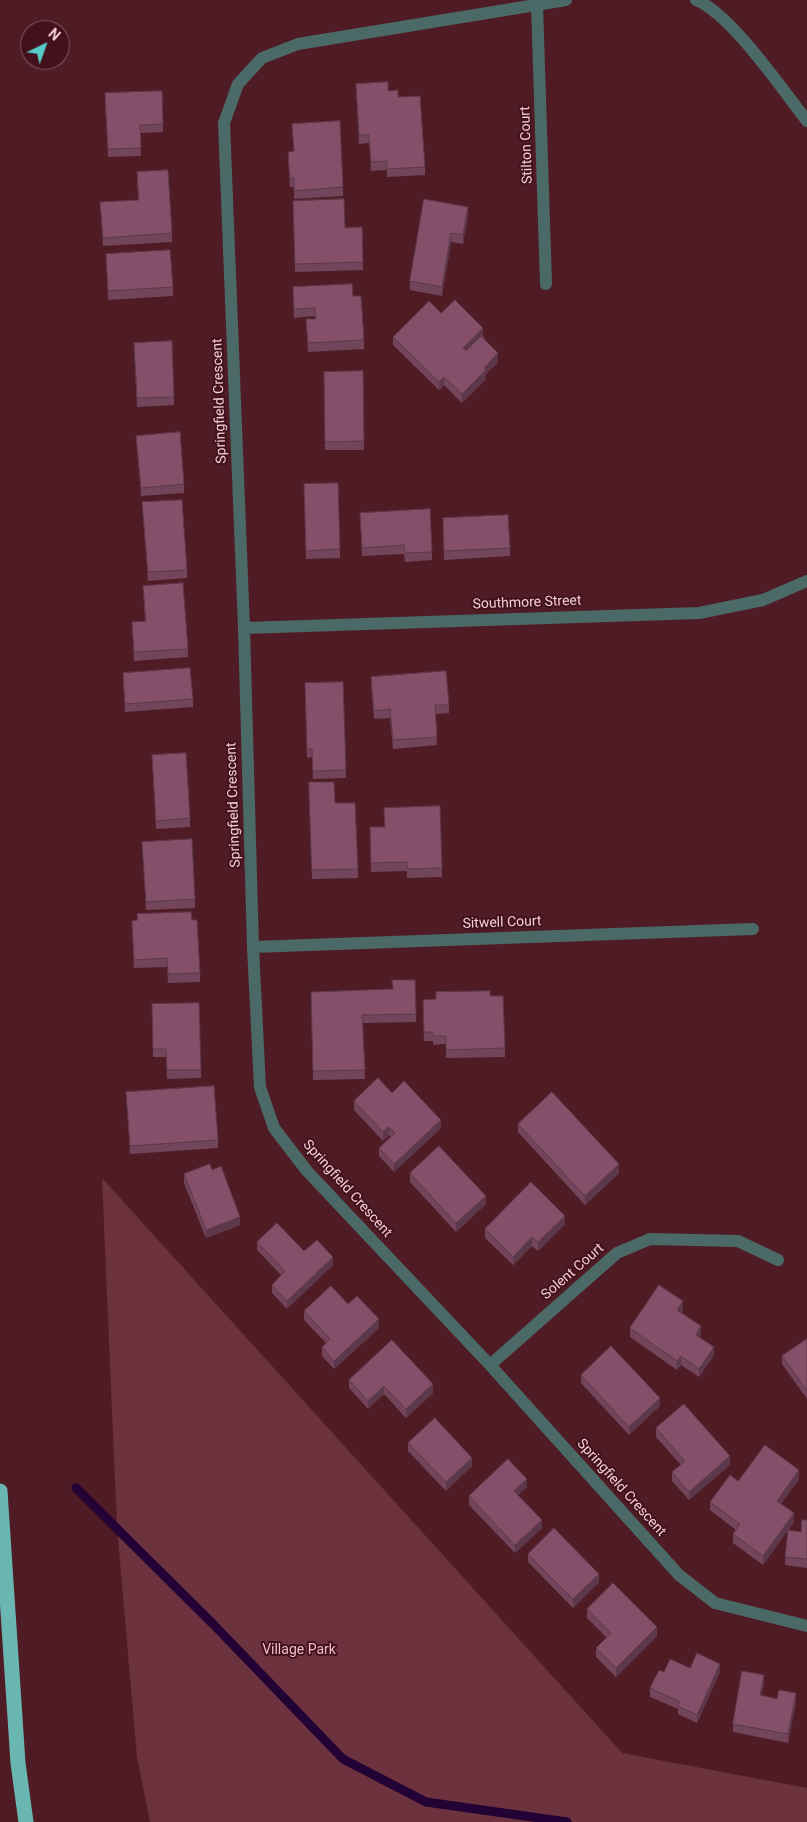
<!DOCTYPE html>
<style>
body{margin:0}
#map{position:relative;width:807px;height:1822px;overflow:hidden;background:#4f1c26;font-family:Roboto,sans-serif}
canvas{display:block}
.north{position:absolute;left:20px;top:20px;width:50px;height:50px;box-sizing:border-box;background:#43111d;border:1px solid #895d65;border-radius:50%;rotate:42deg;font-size:14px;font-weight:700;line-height:20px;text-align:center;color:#f1cfd2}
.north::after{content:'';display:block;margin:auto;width:18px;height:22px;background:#54cdc7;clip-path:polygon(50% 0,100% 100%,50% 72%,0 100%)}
</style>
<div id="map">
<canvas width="807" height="1822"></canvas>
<div class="north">N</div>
</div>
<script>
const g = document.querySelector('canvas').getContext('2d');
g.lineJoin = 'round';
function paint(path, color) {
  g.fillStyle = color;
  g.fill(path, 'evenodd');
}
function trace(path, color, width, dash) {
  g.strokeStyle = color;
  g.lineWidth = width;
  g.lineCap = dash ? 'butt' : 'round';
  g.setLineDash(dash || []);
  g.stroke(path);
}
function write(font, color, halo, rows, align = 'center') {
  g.font = font + ' Roboto,sans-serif';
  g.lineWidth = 4;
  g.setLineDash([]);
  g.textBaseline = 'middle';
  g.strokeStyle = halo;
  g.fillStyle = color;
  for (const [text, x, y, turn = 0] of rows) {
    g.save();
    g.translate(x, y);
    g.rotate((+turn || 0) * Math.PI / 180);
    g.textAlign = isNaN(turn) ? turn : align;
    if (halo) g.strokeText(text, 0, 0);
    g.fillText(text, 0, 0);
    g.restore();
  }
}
paint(new Path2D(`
 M102 1178 622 1753 807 1788V1822H150L137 1757 117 1527Z`), '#6c323d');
trace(new Path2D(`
 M76 1488 214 1625 343 1759 426 1802 567 1822`), '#230335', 9);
trace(new Path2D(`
 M566 0 298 44 262 58 238 84 224 123 244 628 253 947 260 1087 274 1128 307 1171 490 1365 679 1575 715 1603 807 1626
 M696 0C731 14 782 89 807 121
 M537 5 546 284
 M244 628 699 613 763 600 807 581
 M253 947 753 929
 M490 1365 617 1253 650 1239 738 1241 778 1260`), '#4b6967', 12);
trace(new Path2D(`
 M0 1491 18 1763 26 1822`), '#6ab7b2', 15);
paint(new Path2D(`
 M356 84 388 91 398 97 425 167V175L387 177V170L371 171 369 143 359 144Z
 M105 101 163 124V132L140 133 141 156 108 157Z
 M292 124 343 187V196L294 199V187H290L288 160 294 152Z
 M137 172 172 233V242L103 246 100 202 138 200Z
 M424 199 468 215 463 244 451 242 442 296 410 290V281Z
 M293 201 345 228 362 227 363 270 295 272Z
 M106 254 173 287V296L108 300Z
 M293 287 353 296 364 340V349L308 352 306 319H315V316L294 318Z
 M441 313 483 336 498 362 486 374V379L462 403 444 385 439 390 393 345V337Z
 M134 343 174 397V405L137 407Z
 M363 371 364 450H325L324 372Z
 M136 436 184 484V493L141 496Z
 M304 484 340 549V558L306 559Z
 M142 502 187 570V578L148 581Z
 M360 513 432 552V560L405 562 404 554 362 556Z
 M443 518 510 548V556L444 560Z
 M143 586 188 649V657L134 661 132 622 145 621Z
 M123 673 193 699V707L125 712Z
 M371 677 449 705V713L435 714 437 745 393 749 390 718 374 719 371 686Z
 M305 683 346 770V778L313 779 312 757 307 758Z
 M152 755 190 818V827L156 829Z
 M309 791 335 803 358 869V878L312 879Z
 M370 827H384L442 868V877L407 878V871L371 872Z
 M142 842 195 899V908L146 910Z
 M137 914 192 920 200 973V982L168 983 167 967 134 968 132 921 137 920Z
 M415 980 416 1022 363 1023 365 1079 313 1080 311 1000 392 989Z
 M490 996 505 1048V1057L446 1058V1044L433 1045V1041H424L423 1008Z
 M199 1003 201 1078 167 1079 166 1057H153L152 1004Z
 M126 1092 218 1140V1148L130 1154Z
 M392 1093 441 1128 394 1172 379 1156V1148L391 1137 389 1135 383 1141 354 1110V1101Z
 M518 1124 619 1173 585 1205 518 1132Z
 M212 1170 240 1225 206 1238 184 1183V1174Z
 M410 1173 486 1204 456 1232 410 1182Z
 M565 1224 538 1251 532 1246 513 1265 485 1238V1229Z
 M257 1242 304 1251 333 1265 287 1309 272 1293V1285L281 1275 257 1250Z
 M348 1304 379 1328 334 1369 322 1356V1347L326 1343 304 1320V1311Z
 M683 1310 681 1312 701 1335 700 1337 714 1355 699 1377 681 1365 677 1370 630 1337V1328Z
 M807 1339V1399L782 1364V1356Z
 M581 1375 660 1406 629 1435 581 1383Z
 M349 1380 433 1393 406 1418 384 1394 368 1409 349 1388Z
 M656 1428 730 1465 689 1500 672 1481V1472L681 1465 656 1437Z
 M408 1443 472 1466 446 1491 408 1451Z
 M799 1479 781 1504 794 1522 788 1530 801 1532 807 1520V1568L785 1565 788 1530 763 1565 733 1543V1534L736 1530 710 1510V1502L738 1481Z
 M527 1487 518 1495 542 1528 515 1553 469 1505V1496Z
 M528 1554 599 1582 573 1608 528 1562Z
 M587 1609 657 1636 616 1677 596 1657V1648L607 1638 587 1618Z
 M690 1668 720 1672 697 1723 678 1714V1709L650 1697V1688L664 1672Z
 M764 1684 761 1696 796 1702 788 1743 733 1732V1724Z`), '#72455a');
paint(new Path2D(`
 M468 207V215L463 244V235Z
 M451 233V242L442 296V287Z
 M483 328V336L463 356V348Z
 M498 353V362L486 374V379L462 403V394L484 368Z
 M444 377V385L439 390V382Z
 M441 1120V1128L394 1172V1164Z
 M389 1127V1135L383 1141V1132Z
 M619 1164V1173L585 1205V1196Z
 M486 1196V1204L456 1232V1223Z
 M565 1216V1224L538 1251V1242Z
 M240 1217V1225L206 1238V1230Z
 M532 1237V1246L513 1265V1257Z
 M333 1257V1265L287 1309V1301Z
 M683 1301V1310L677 1318V1310Z
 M379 1319V1328L334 1369V1361Z
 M701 1326V1335L696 1343V1335Z
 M714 1347V1355L699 1377V1369Z
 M681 1356V1365L677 1370V1361Z
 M433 1384V1393L406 1418V1409Z
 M384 1386V1394L368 1409V1401Z
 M660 1398V1406L629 1435V1427Z
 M730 1456V1465L689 1500V1492Z
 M472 1458V1466L446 1491V1482Z
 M799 1470V1479L777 1509V1501Z
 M527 1479V1487L514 1499V1491Z
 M794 1513V1522L763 1565V1556Z
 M542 1520V1528L515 1553V1545Z
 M599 1574V1582L573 1608V1599Z
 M657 1627V1636L616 1677V1668Z
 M720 1664V1672L697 1723V1715Z
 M764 1675V1684L760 1704V1695Z
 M796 1693V1702L788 1743V1734Z`), '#5c384a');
const building = new Path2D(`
 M388 82V91L398 90V97L420 96 425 167 387 169V161L371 162 369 135H359L356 84Z
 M162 91 163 124 140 125 141 148 108 149 105 93Z
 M340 121 343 187 294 191V178H290L288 152 294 151 292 124Z
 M168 170 172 233 103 238 100 202 139 200 137 172Z
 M344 199 345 228 362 227 363 262 295 264 293 201Z
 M424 199 468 207 463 235 451 233 442 287 410 281Z
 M170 250 173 287 108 291 106 254Z
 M352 284 353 296H361L364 340 308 343 306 319H316L315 308 294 309 293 287Z
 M455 300 483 328 463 348 466 351 481 336 498 353 484 368 486 370 462 394 444 377 439 382 393 337 429 301 441 313Z
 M172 341 174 397 137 398 134 343Z
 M363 371 364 441 325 442 324 372Z
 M180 432 184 484 141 488 136 436Z
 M338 483 340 549 306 551 304 484Z
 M182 500 187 570 148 572 142 502Z
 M430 509 432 552 405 553 404 545 362 548 360 513Z
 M508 515 510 548 444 551 443 518Z
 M183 583 188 649 134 652 132 622 146 621 143 586Z
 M190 668 193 699 125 704 123 673Z
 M446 671 449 705H435L437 737 393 740 390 709 374 711 371 677Z
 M343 682 346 770 313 771 312 749H307L305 683Z
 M186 753 190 818 156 821 152 755Z
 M309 782H334L335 803H355L358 869 312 870Z
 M440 806 442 868 407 869V862L371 863 370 827H385L384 808Z
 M192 839 195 899 146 902 142 842Z
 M191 912 192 920H197L200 973 168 974 167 958 134 960 132 921 138 920 137 914Z
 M392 980H415L416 1014 362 1015 365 1070 313 1071 311 992 393 989Z
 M490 991V996H503L505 1048 446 1050V1036H433V1032H424L423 1000 436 999V992Z
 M199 1003 201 1070H167L166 1049H153L152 1004Z
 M378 1078 392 1093 404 1081 441 1120 394 1164 379 1148 395 1133 389 1127 383 1132 354 1101Z
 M214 1086 218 1140 130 1146 126 1092Z
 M552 1092 619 1164 585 1196 518 1124Z
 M439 1146 486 1196 456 1223 410 1173Z
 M210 1164 212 1170 221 1166 240 1217 206 1230 184 1174Z
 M531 1182 565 1216 538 1242 532 1237 513 1257 485 1229Z
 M277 1223 304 1251 317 1240 333 1257 287 1301 272 1285 285 1271 257 1242Z
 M659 1285 683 1301 677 1310 701 1326 696 1335 714 1347 699 1369 681 1356 677 1361 630 1328Z
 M331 1286 348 1304 357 1296 379 1319 334 1361 322 1347 330 1339 304 1311Z
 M807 1339V1391L782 1356Z
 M392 1340 433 1384 406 1409 384 1386 368 1401 349 1380Z
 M611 1346 660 1398 629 1427 581 1375Z
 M684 1404 730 1456 689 1492 672 1472 685 1461 656 1428Z
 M435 1418 472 1458 446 1482 408 1443Z
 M765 1445 799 1470 777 1501 794 1513 763 1556 733 1534 740 1524 710 1502 730 1475 738 1481Z
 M508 1459 527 1479 514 1491 542 1520 515 1545 469 1496Z
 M802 1520H807V1559L785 1557 788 1530 801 1532Z
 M554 1528 599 1574 573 1599 528 1554Z
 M613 1583 657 1627 616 1668 596 1648 611 1633 587 1609Z
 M697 1653 720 1664 697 1715 678 1706 680 1702 650 1688 659 1670 664 1672 670 1659 690 1668Z
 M742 1671 764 1675 760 1695 777 1699 779 1690 796 1693 788 1734 733 1724Z`);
paint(building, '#845069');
trace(building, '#5c384a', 1);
write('14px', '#f1cfd2', '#43111d', [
 ["Stilton Court",527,145,-92],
 ["Springfield Crescent",220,401,-92],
 ["Southmore Street",527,603,-2],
 ["Springfield Crescent",234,805,-92],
 ["Sitwell Court",502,923,-2],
 ["Springfield Crescent",347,1189,48],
 ["Solent Court",573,1272,-41],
 ["Springfield Crescent",621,1488,48]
]);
write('14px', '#f1bec5', '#43111d', [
 ["Village Park",299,1650]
]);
</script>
